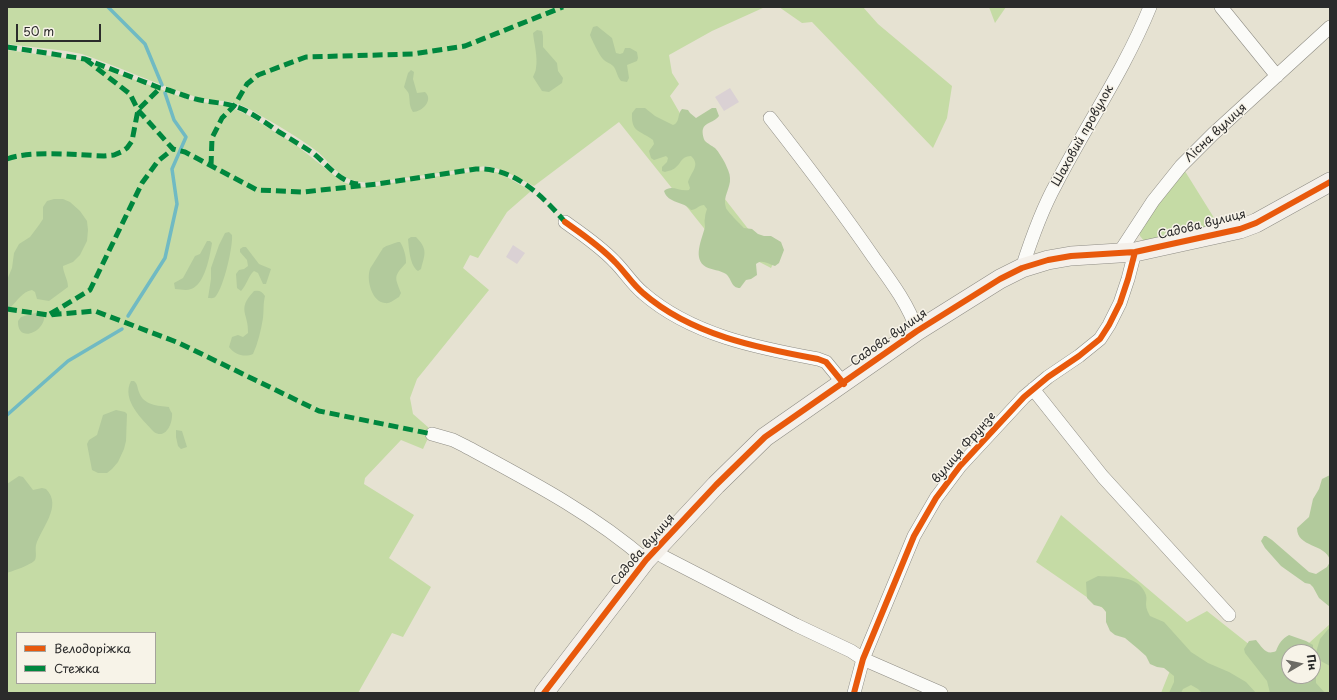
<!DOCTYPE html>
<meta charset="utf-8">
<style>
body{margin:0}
#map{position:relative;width:1337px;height:700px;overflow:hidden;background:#e6e2d2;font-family:"Playpen Sans",sans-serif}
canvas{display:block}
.frame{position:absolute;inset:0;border:8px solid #2b2b2b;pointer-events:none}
.legend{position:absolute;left:16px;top:632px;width:140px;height:52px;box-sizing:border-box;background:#f7f3e8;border:1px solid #a5a39c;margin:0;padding:5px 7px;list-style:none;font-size:12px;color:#2b2b2b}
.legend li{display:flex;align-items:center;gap:8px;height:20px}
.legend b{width:20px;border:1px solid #a5a39c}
.north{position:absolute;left:1281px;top:644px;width:40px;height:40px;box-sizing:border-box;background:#f7f3e8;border:1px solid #a5a39c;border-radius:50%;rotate:81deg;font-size:11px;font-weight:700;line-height:16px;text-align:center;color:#2b2b2b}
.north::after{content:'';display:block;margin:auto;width:14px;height:18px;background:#6c6b65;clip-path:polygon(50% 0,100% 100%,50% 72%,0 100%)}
.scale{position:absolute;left:16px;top:24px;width:85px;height:18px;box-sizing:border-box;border:2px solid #2b2b2b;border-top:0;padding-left:5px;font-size:12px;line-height:14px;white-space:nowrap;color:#2b2b2b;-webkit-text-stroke:3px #f7f3e8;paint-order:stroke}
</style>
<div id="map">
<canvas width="1337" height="700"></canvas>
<div class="frame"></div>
<ul class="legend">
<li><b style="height:5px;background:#e8590c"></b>Велодоріжка</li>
<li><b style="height:5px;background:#00873e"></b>Стежка</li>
</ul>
<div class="north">Пн</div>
<div class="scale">50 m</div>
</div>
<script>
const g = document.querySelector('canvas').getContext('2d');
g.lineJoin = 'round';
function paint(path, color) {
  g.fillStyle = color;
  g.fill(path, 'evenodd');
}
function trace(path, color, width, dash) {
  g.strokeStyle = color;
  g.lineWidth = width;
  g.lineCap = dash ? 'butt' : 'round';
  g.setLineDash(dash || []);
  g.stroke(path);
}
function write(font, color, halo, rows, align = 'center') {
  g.font = font + ' "Playpen Sans",sans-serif';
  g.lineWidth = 3;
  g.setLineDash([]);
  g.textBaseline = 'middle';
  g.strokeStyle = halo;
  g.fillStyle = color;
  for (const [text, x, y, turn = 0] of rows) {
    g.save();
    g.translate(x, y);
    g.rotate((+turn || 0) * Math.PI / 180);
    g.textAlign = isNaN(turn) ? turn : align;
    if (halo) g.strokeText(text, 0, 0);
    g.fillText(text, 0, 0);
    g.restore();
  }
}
paint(new Path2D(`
 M7 7H765L712 31 669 55 672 73 679 84 670 96 723 188 721 194 756 239 775 260 771 268 711 237 619 122 534 186C519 179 503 168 486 166L377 182C366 183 357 183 347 178 335 172 328 161 318 152 300 138 272 122 251 110 229 97 212 103 190 95 154 83 119 67 82 54L66 51 7 44Z
 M779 7H863L878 24 952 86 947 118 933 148 812 22 802 23Z
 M989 7H1006L995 23Z
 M7 50 81 60 190 100 227 106 246 114 296 145 330 172 343 182 352 185 364 187 377 186 402 181 486 170 500 173 531 191 507 212 478 258 470 255 463 268 489 290 417 379 410 398 413 414 429 428V436L423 449 401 440 365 478 364 484 414 515 389 558 431 587 403 637 392 633 358 693H7ZM17 633H155V683H17Z
 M1183 168 1221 229 1145 242 1140 236 1139 231Z
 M1061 515 1187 622 1207 611 1289 676H1313V652H1299L1330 624V693H1161L1175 658 1036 562Z`), '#c5dba5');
paint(new Path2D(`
 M597 26 612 38 616 53 620 54 623 53 625 48H630L637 52 638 58 637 61 627 65 629 78 627 82 621 81C617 76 617 72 614 67 611 63 607 63 604 60 600 57 592 40 590 35L593 27Z
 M537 30 542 31 543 36V47L557 63 558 71 563 78 562 83 549 92 542 91 533 77C534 74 536 71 536 68 538 57 534 43 533 33Z
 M411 70 414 72 413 79 417 93 425 92C434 100 422 112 413 112 409 106 410 102 409 95 409 92 405 89 404 87L408 73Z
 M636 108H645L655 116 673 125C680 123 677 114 682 109L688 110 690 113 696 118 712 108H716L719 116C715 122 704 123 703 129 702 131 703 138 705 141 707 143 712 146 715 148 719 152 722 158 725 163 727 168 730 173 730 178 731 188 722 197 726 208 727 211 740 224 744 228L752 229 758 234 764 236H771L781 242 784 250 779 263 775 266C768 264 762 259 756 264L757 275 751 279 746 280 740 288C731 288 732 279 726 274 720 270 712 270 706 267 692 259 702 239 705 227 705 224 704 221 705 218 705 215 706 212 707 209L704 205C699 205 696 210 691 210 684 201 668 204 664 191 672 184 679 192 689 190L690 188 688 182C691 172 701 165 691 156 680 157 682 163 675 168 673 170 668 171 665 172L662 171V167L667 162 668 158 666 156 654 160 651 158 649 151 654 144 653 140C640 130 631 133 632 113Z
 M54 199H63L70 202 80 211 87 221 88 230 87 241 80 255 73 262 63 266C63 273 68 279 68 287L49 301 37 299 35 292 32 290C22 292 18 300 11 307H7V280L12 268 14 253 19 244 30 237 39 225 43 219V207L47 201Z
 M229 232 232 235C233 247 224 286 216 296 214 299 211 298 208 298L211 279V268L219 245 225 233Z
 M411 237H416C428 249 425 254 421 269L418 271C410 266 409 249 408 239Z
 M207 241H210L212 243C210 255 205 285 191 289 186 291 180 289 175 289L174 283 183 278 195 256 200 254Z
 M398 242H400C404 248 406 256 406 263 393 277 395 277 401 293L399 297C395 299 390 304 385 303 372 302 366 280 370 269 371 267 382 250 383 248 387 245 393 244 398 242Z
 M243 247H246L259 264 271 269 266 284H263L258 273 254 271C248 276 247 285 241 291L237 288 236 274 239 270 244 269 248 266 247 260 240 252V249Z
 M254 291C259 290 262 291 265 296 263 304 264 310 263 318 261 330 258 343 253 354 244 358 234 354 229 347L232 337 238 335 243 337 248 333C249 313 236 310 254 291Z
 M39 312 44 313C48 331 17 345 18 321L21 317Z
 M131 381H134C138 384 137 388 139 392 143 405 158 406 169 407 169 408 171 412 172 413 173 423 166 440 154 432 142 419 121 400 131 381Z
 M116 410 125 412 127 414 126 441 124 449 118 462 112 469 107 473H98L92 470 87 444 89 440 97 435 103 415Z
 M176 430 182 431 187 447 181 449 178 446 176 437Z
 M1330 475V560C1325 543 1297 548 1297 528L1309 517 1313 499 1319 489 1322 479Z
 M19 476 23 477 33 490 42 488 46 489C63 506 41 528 36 545 35 550 37 556 35 560 31 565 13 571 7 573V484Z
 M1264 536H1266L1272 540 1309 572 1316 574 1327 567 1330 562V607L1319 598 1313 587 1310 584 1305 583 1281 566 1265 548 1261 541Z
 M1098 576C1115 577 1139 575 1146 595 1147 599 1146 601 1146 604 1146 609 1148 612 1150 616L1164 622 1191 652 1208 663 1229 672 1246 682 1256 693H1202L1198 689 1191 685 1183 689 1181 693H1169L1174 682V676L1164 668 1157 667 1150 664 1146 656 1137 648 1125 638 1115 635 1110 631 1106 622V612L1102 607 1094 605 1087 598 1086 582Z
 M1330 627V666L1317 659 1315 656 1320 639Z
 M1289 635 1306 641 1313 645V652H1289V676H1313V662L1316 668V683L1325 693H1270L1267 681 1245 653 1244 649 1249 641 1256 640C1262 647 1266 656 1276 651 1279 643 1282 639 1289 635Z`), '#b2ca9c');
trace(new Path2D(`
 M108 7 145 44 162 85
 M128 316 165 258 177 204 172 169 186 137 174 120 165 93
 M7 415 68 361 122 329`), '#70bac3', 3.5);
paint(new Path2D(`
 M730 88 739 102 724 111 715 97Z
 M513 245 525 253 517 264 506 257Z`), '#dad1d4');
const street = new Path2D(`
 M1221 7 1277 76
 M770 118C806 164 841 210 874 258 890 280 909 305 917 331
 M565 222C582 234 600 246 615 262 625 272 632 284 643 293 691 335 758 348 818 359L826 362 844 384
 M1119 253 1153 201 1181 166 1213 134 1330 27
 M1022 268C1031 240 1041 211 1056 184 1087 124 1125 69 1150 7
 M1033 389 1103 477 1229 615
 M432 434 453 440 465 446C528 480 592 513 646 560
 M655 550 664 557 796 625 851 651 863 659 941 693
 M854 693 863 659 914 536 936 498 960 466 1024 397 1048 377 1079 356 1100 339 1109 325 1120 303 1128 279 1135 252`);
const secondary = new Path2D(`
 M544 693 646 560 716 485 765 437 917 331 1000 279 1022 268 1048 260 1071 256 1135 252 1240 229 1256 223 1330 182`);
trace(street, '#8e8c84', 14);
trace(secondary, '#8e8c84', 20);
trace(street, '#fbfbf8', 13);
trace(secondary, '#f4f0ea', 19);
trace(new Path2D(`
 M7 47 85 59 160 88C171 90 181 95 192 98 212 104 229 101 248 112 259 118 269 125 279 132 291 139 302 146 313 153 327 164 339 182 358 184
 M85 59 130 94 138 110 173 149 185 152 257 190 303 192 377 184 476 169C513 167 542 195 565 222
 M7 159C30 150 79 155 104 156L114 155 121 152 127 148 132 141 138 110 160 88
 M211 166 212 138 222 118 234 106 247 84 258 75 306 57 413 54 465 46 563 7
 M7 309 48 315 95 311 179 343 319 411 432 434
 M50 314 90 290 142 183 158 161 173 149`), '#00873e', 5, [10, 5]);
trace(new Path2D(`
 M565 222C582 234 600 246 615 262 625 272 632 284 643 293 691 335 758 348 818 359L826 362 844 384
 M544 693 646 560 716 485 765 437 917 331 1000 279 1022 268 1048 260 1071 256 1135 252 1240 229 1256 223 1330 182
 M854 693 863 659 914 536 936 498 960 466 1024 397 1048 377 1079 356 1100 339 1109 325 1120 303 1128 279 1135 252`), '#e8590c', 6);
write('12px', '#2b2b2b', '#f7f3e8', [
 ["Лісна вулиця",1216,133,-43],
 ["Шаховий провулок",1083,136,-61],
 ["Садова вулиця",1202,225,-14],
 ["Садова вулиця",889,338,-35],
 ["вулиця Фрунзе",964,448,-49],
 ["Садова вулиця",643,550,-49]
]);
</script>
